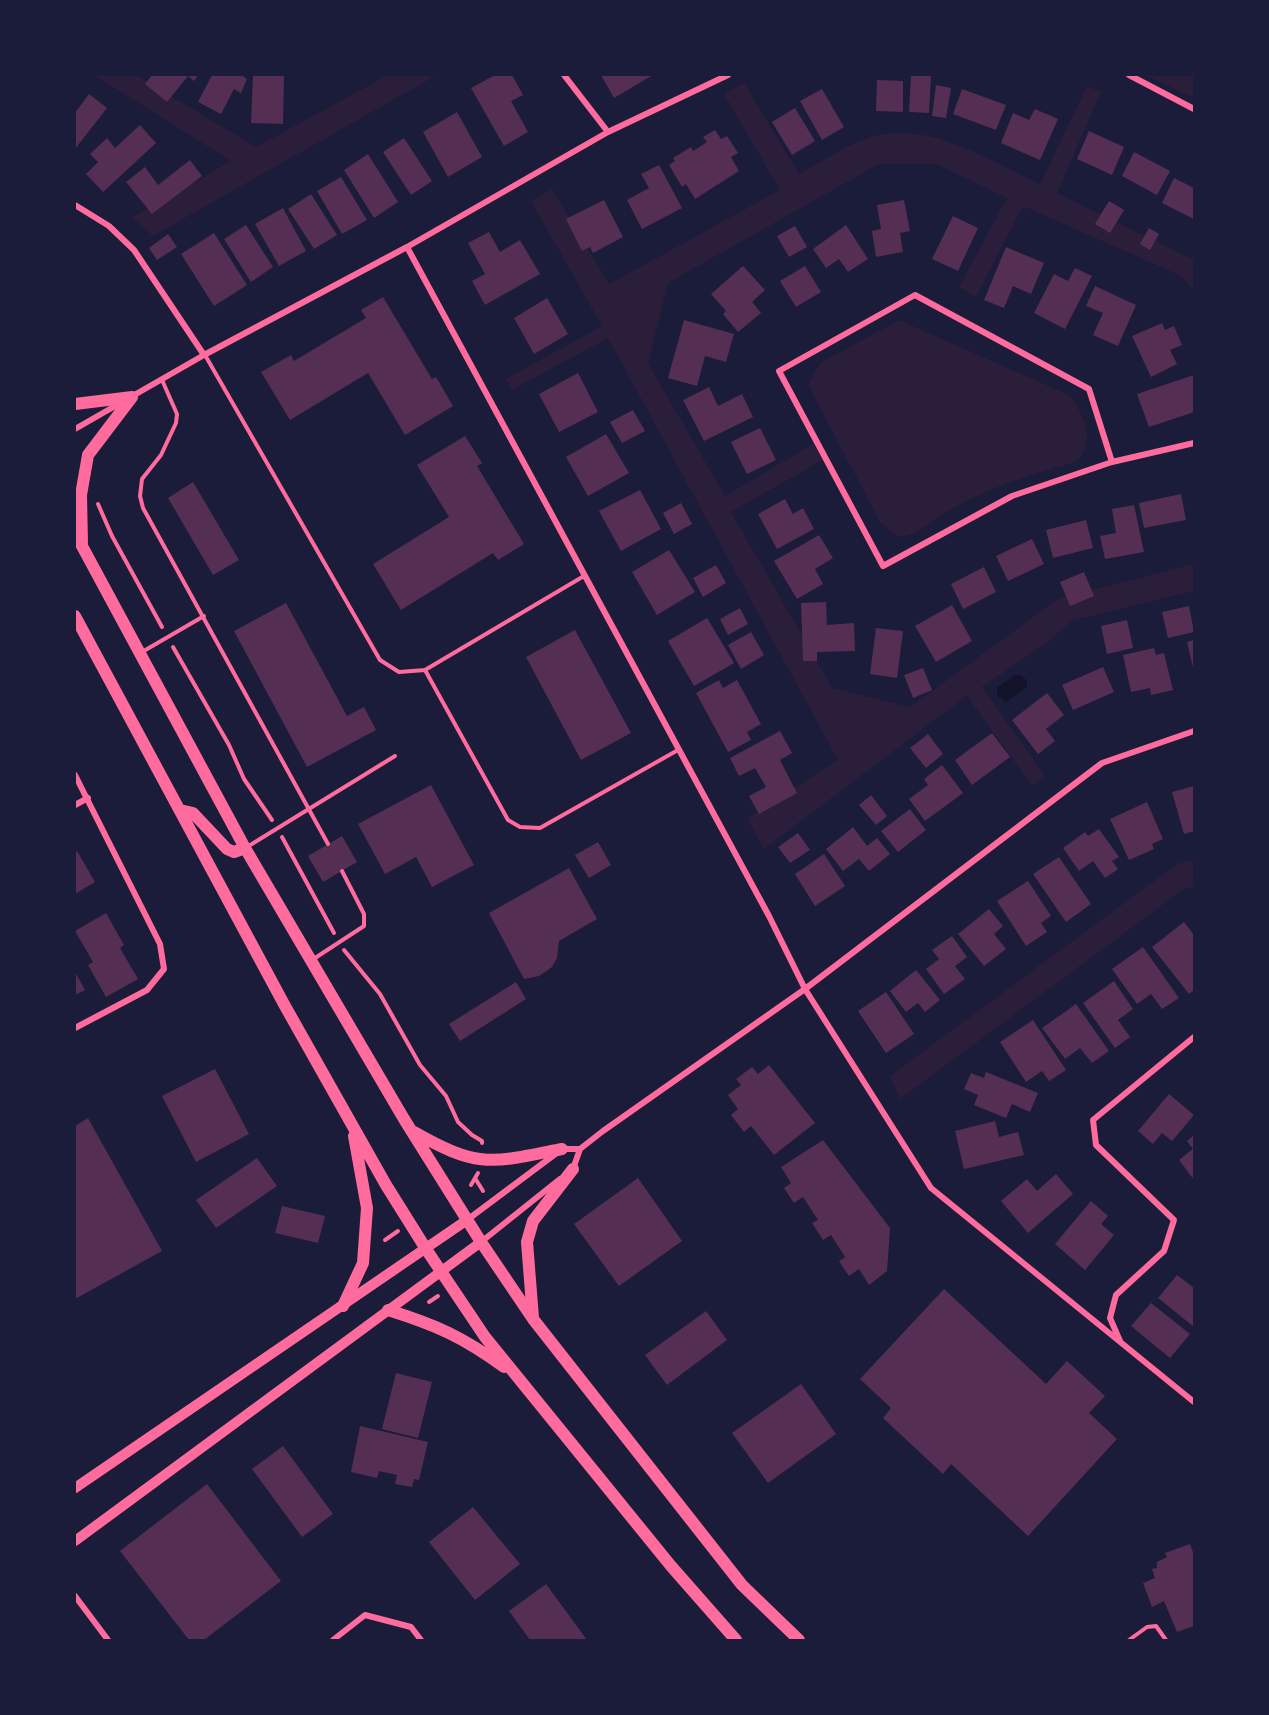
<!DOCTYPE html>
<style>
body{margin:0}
#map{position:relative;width:1269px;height:1715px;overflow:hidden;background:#1b1b3a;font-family:Commissioner,sans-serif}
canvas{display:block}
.frame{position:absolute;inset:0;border:76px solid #1b1b3a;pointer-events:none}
</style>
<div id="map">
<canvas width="1269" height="1715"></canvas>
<div class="frame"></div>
</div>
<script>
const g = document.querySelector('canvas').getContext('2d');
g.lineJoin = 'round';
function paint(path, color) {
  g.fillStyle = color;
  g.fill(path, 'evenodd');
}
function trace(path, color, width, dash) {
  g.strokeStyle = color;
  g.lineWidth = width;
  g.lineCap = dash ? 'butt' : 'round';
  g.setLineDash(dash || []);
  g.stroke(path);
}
paint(new Path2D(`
 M94 75H136L256 147 388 75H437L153 236 133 217 231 161Z
 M1145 75H1194V98Z
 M744 83 799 174C824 161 851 141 878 135 934 123 992 162 1040 184L1087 86 1101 92 1057 193 1194 260V291L1179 275 1023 206 976 297 959 287 1007 198 936 164H879L668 283 648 363 725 496 813 444 823 460 731 512 832 688 910 707 1059 598 1194 564V591L1071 621 1048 642 982 687 1045 776 1032 786 967 696 764 849 747 818 838 760 608 338 512 390 506 379 602 326 531 201 552 189 609 284 780 190 724 94Z
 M899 320 1069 395C1084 413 1098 444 1075 462 1034 474 993 486 955 507 932 519 926 532 899 537L880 522 808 385 820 363Z
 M1194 860V886L1184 889 900 1099 890 1076 1177 864Z`), '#2a1e3b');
paint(new Path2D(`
 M1014 675H1021L1027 681V687L1006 702 997 695V688Z`), '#12122b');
paint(new Path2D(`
 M152 75H198L194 81 188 76 167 102 145 84Z
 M212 75H241L247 79 241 93 234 89 221 114 198 102Z
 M253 75H284L283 124 251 123Z
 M495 75H512L523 95 511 101 528 132 504 146 471 88Z
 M601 75H653L614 98Z
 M911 75H931L929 113 909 112Z
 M877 80 903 81V112L876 111Z
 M936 85 951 88 946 118 932 116Z
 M822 89 844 127 822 140 800 101Z
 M962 89 1006 105 996 130 953 114Z
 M89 94 107 108 75 149V113Z
 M795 108 815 141 792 155 772 122Z
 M1035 109 1058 119 1040 160 1001 143 1013 113 1029 120Z
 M457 112 482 157 448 177 423 132Z
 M140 125 156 143 103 192 86 174 98 162 90 154 107 138 115 148Z
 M715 130 721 139 727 136 738 153 731 157 739 171 695 199 686 184 682 187 669 165 675 161 673 158 691 147 693 151 707 142 703 137Z
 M1089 131 1124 147 1112 175 1077 159Z
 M404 138 432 181 411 195 383 152Z
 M1134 152 1170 171 1157 195 1122 176Z
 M368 154 398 202 374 218 344 170Z
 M190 160 202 176 152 214 126 182 145 167 158 185Z
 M659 165 682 208 642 229 627 200 649 188 641 174Z
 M341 177 367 220 342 234 317 191Z
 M1174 178 1194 188V219L1162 203Z
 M311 194 337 235 314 249 288 209Z
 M604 200 623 237 593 253 590 247 582 251 566 219Z
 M904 200 910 231 900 233 903 252 876 257 872 231 881 229 877 205Z
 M1109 201 1124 210 1110 233 1095 224Z
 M283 208 306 251 279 266 255 224Z
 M953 216 978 228 958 271 932 259Z
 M246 225 273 267 251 282 224 239Z
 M846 225 868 259 848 272 839 259 826 268 813 249Z
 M795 226 807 247 789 257 777 236Z
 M1149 228 1159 234 1150 250 1140 244Z
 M489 232 500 252 520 240 540 274 485 305 472 281 485 274 468 243Z
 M214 233 247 285 214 306 181 254Z
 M168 234 177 247 157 260 149 248Z
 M1006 247 1044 263 1031 294 1013 286 1004 308 984 300Z
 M743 266 765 290 752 302 761 313 738 332 723 314 726 311 711 294Z
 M805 266 821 292 796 307 780 281Z
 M1075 268 1092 276 1065 329 1034 313 1054 274 1068 281Z
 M1095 286 1136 305 1118 346 1093 335 1103 313 1086 306Z
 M383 297 432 379 436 377 453 406 405 435 368 373 290 420 261 372 291 355 294 361 366 318 361 310Z
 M547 298 568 334 534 354 514 318Z
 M684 320 734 334 726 362 705 356 697 386 668 378Z
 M1162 323 1165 330 1174 326 1182 345 1170 350 1177 364 1151 377 1132 336Z
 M578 373 598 412 559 432 539 394Z
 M1194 375V412L1149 427 1137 394Z
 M709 387 718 406 742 394 753 417 704 441 683 400Z
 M633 410 645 431 622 443 610 422Z
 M760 428 776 460 747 474 731 442Z
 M606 434 629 473 588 496 566 457Z
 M465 436 482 463 477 466 524 544 498 560 493 553 401 610 373 564 449 517 417 465Z
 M193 482 239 560 213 575 168 498Z
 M640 490 661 529 621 551 599 511Z
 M1181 494 1186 520 1144 528 1139 503Z
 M785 499 793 514 803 508 814 529 777 549 758 514Z
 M681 503 692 524 674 534 663 513Z
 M1134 505 1144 552 1105 559 1100 536 1116 533 1112 509Z
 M1086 520 1093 548 1053 558 1046 530Z
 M819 535 833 558 815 569 823 584 797 599 774 561Z
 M1032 539 1044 564 1008 581 996 556Z
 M669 550 695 592 657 615 632 572Z
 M716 565 726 583 703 597 693 578Z
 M984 567 996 592 963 609 951 584Z
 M1084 572 1094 596 1070 606 1060 582Z
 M826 602 827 625 854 623 855 651 817 652V661H803L801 603Z
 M286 603 347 716 364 707 376 730 307 767 234 631Z
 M952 605 972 641 936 662 915 626Z
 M1189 606 1194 632 1168 638 1162 612Z
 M740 608 748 624 728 635 720 619Z
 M707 618 734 663 694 686 668 641Z
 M1127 620 1133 648 1107 654 1101 626Z
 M876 628 903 631 897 678 870 674Z
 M575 630 631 733 581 760 526 657Z
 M751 632 764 655 741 669 728 645Z
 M1194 640V667H1193L1187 642Z
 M1154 648 1156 655 1164 653 1173 690 1151 695 1150 688 1131 692 1123 655Z
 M1103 667 1114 692 1073 710 1062 685Z
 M923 668 932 690 913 698 904 675Z
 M719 680 723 688 737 680 761 724 747 732 751 740 728 752 696 693Z
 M1047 693 1064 715 1046 729 1055 741 1038 754 1012 720Z
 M780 731 792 753 780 760 797 793 759 814 749 796 766 787 755 768 739 776 730 758Z
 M992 733 1010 757 972 785 955 760Z
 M928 734 943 754 926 768 910 748Z
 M942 765 963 793 925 821 909 799 928 785 924 779Z
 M431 785 474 865 432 887 416 857 385 874 358 824Z
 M1194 786V831L1184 834 1172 792Z
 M871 795 887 816 876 825 859 805Z
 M1147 802 1163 839 1152 844 1154 849 1129 860 1110 819Z
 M910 809 926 830 898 852 881 831Z
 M853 827 867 846 877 838 890 854 869 871 859 859 843 871 826 849Z
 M1099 829 1119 857 1112 861 1118 869 1105 878 1093 861 1079 871 1063 848 1085 832 1088 836Z
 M798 833 810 850 790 863 778 847Z
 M342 836 357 862 323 882 308 856Z
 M598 842 611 865 589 878 575 855Z
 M77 851 95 882 75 894V852Z
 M824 854 845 886 815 906 795 874Z
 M1059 857 1091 904 1066 922 1033 874Z
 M569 868 597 919 559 941 557 958 552 967 539 976 524 979 489 913Z
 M1028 881 1051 916 1041 923 1047 932 1026 946 997 901Z
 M989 909 1003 926 994 934 1006 949 984 966 958 934Z
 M106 913 124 945 120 948 138 979 106 997 88 965 93 962 75 931Z
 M1184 922 1194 935V990L1189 994 1152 947Z
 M952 936 967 957 955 966 965 979 944 994 926 969 939 959 932 950Z
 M1143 947 1179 998 1162 1009 1151 994 1137 1004 1112 969Z
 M916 970 940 1000 925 1012 918 1003 906 1012 890 991Z
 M75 972 85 990 75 995Z
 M1114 981 1133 1009 1118 1020 1130 1037 1115 1048 1083 1003Z
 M516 982 526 999 460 1041 449 1024Z
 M886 992 914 1034 886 1053 858 1011Z
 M1076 1004 1109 1051 1092 1063 1080 1048 1065 1059 1042 1028Z
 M1033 1020 1066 1070 1049 1081 1042 1071 1026 1082 1000 1042Z
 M769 1065 815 1123 774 1155 751 1126 744 1132 731 1115 738 1109 728 1095 741 1085 736 1079 752 1067 758 1074Z
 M215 1069 249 1134 196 1162 162 1096Z
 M986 1072 1038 1093 1030 1112 1012 1104 1006 1118 974 1105 978 1095 964 1089 971 1073 984 1078Z
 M1169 1094 1194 1115 1172 1141 1162 1133 1153 1144 1138 1131Z
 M88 1118 162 1251 75 1299V1126Z
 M995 1121 999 1137 1018 1132 1024 1155 964 1169 955 1131Z
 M1194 1135V1180L1179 1160 1193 1149 1187 1141Z
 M823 1140 890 1228 887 1271 869 1285 859 1269 849 1276 839 1261 845 1257 831 1235 823 1240 812 1223 818 1220 803 1197 794 1203 784 1188 791 1183 781 1167Z
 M257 1158 277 1186 216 1228 196 1200Z
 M1056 1174 1073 1194 1028 1233 1001 1201 1027 1179 1037 1191Z
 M638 1178 682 1241 619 1286 574 1224Z
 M1091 1201 1108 1216 1101 1224 1114 1235 1085 1270 1055 1244Z
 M282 1206 325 1216 318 1243 275 1233Z
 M1177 1275 1194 1288V1327L1158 1298Z
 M944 1289 1046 1384 1067 1361 1105 1396 1089 1413 1117 1439 1028 1536 951 1464 943 1474 883 1418 891 1408 860 1379Z
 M1151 1303 1190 1334 1170 1358 1131 1326Z
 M706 1311 727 1340 667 1385 645 1355Z
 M396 1373 432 1382 418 1438 382 1429Z
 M801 1384 836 1434 768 1483 732 1433Z
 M360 1426 428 1442 419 1480 414 1479 412 1487 395 1484 397 1475 379 1471 377 1478 351 1472Z
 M283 1446 333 1514 302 1537 252 1469Z
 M207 1484 281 1581 204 1640H189L120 1551Z
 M473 1507 520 1564 475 1600 429 1542Z
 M1190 1544 1194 1555V1626L1177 1632 1164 1601 1152 1607 1143 1583 1155 1578 1152 1569 1157 1568V1562L1167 1557 1165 1553Z
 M546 1584 587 1640H530L509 1611Z`), '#542f53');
trace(new Path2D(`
 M98 504 112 536 162 627
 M173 647 229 745 244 779 272 820
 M282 837 334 933
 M344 950 380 994 420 1065 446 1096 458 1122 472 1135 482 1141V1143
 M475 1178 483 1191
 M471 1185 478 1173
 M385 1240 398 1231
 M429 1302 438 1296`), '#ff6b9d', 4);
trace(new Path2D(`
 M205 355 380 660 399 672 425 670 508 820 520 827 540 828 678 750
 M162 380 177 414 176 423 161 455 142 479 140 496 143 508 328 844
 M142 652 204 616
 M425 670 584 576
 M247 847 395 756
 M312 960 364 926V914L342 871
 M1129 1640 1147 1627 1156 1626 1166 1640`), '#ff6b9d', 4);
trace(new Path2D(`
 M564 75 608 132
 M1129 75 1194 109
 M75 205 109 226 134 250 204 355
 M407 247 769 916 805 989 931 1188 1194 1402
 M75 429 204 355 407 247 608 132 728 75
 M1112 462 1089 389 915 295 779 371 883 566 1012 496 1112 462 1194 443
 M75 775 160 944 164 969 147 990 75 1028
 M75 805 88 798
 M573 1169 580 1149 603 1131 805 989 1102 763 1194 731
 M467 1220 562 1149H580
 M481 1242 560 1179
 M1120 1341 1110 1318 1116 1295 1164 1251 1174 1220 1096 1145 1093 1120 1194 1037
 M75 1596 108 1640
 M333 1640 365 1615 411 1627 421 1640`), '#ff6b9d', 6);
trace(new Path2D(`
 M75 1488 467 1220
 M75 1541 481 1242`), '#ff6b9d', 10);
trace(new Path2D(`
 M75 404 132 397
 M75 533 245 848 404 1119 481 1242 533 1319 742 1585 799 1640
 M82 543 81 495 88 455 132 397
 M75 616 285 1006 386 1185 426 1249 485 1337 671 1566 736 1640
 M180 810 193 813 227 849 234 852 245 848
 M414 1132C479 1169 491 1163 562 1149
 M343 1306 363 1263 367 1208 354 1136
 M388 1310C436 1325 463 1337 504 1367
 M533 1318 527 1242 533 1221 573 1169`), '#ff6b9d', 12);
</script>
